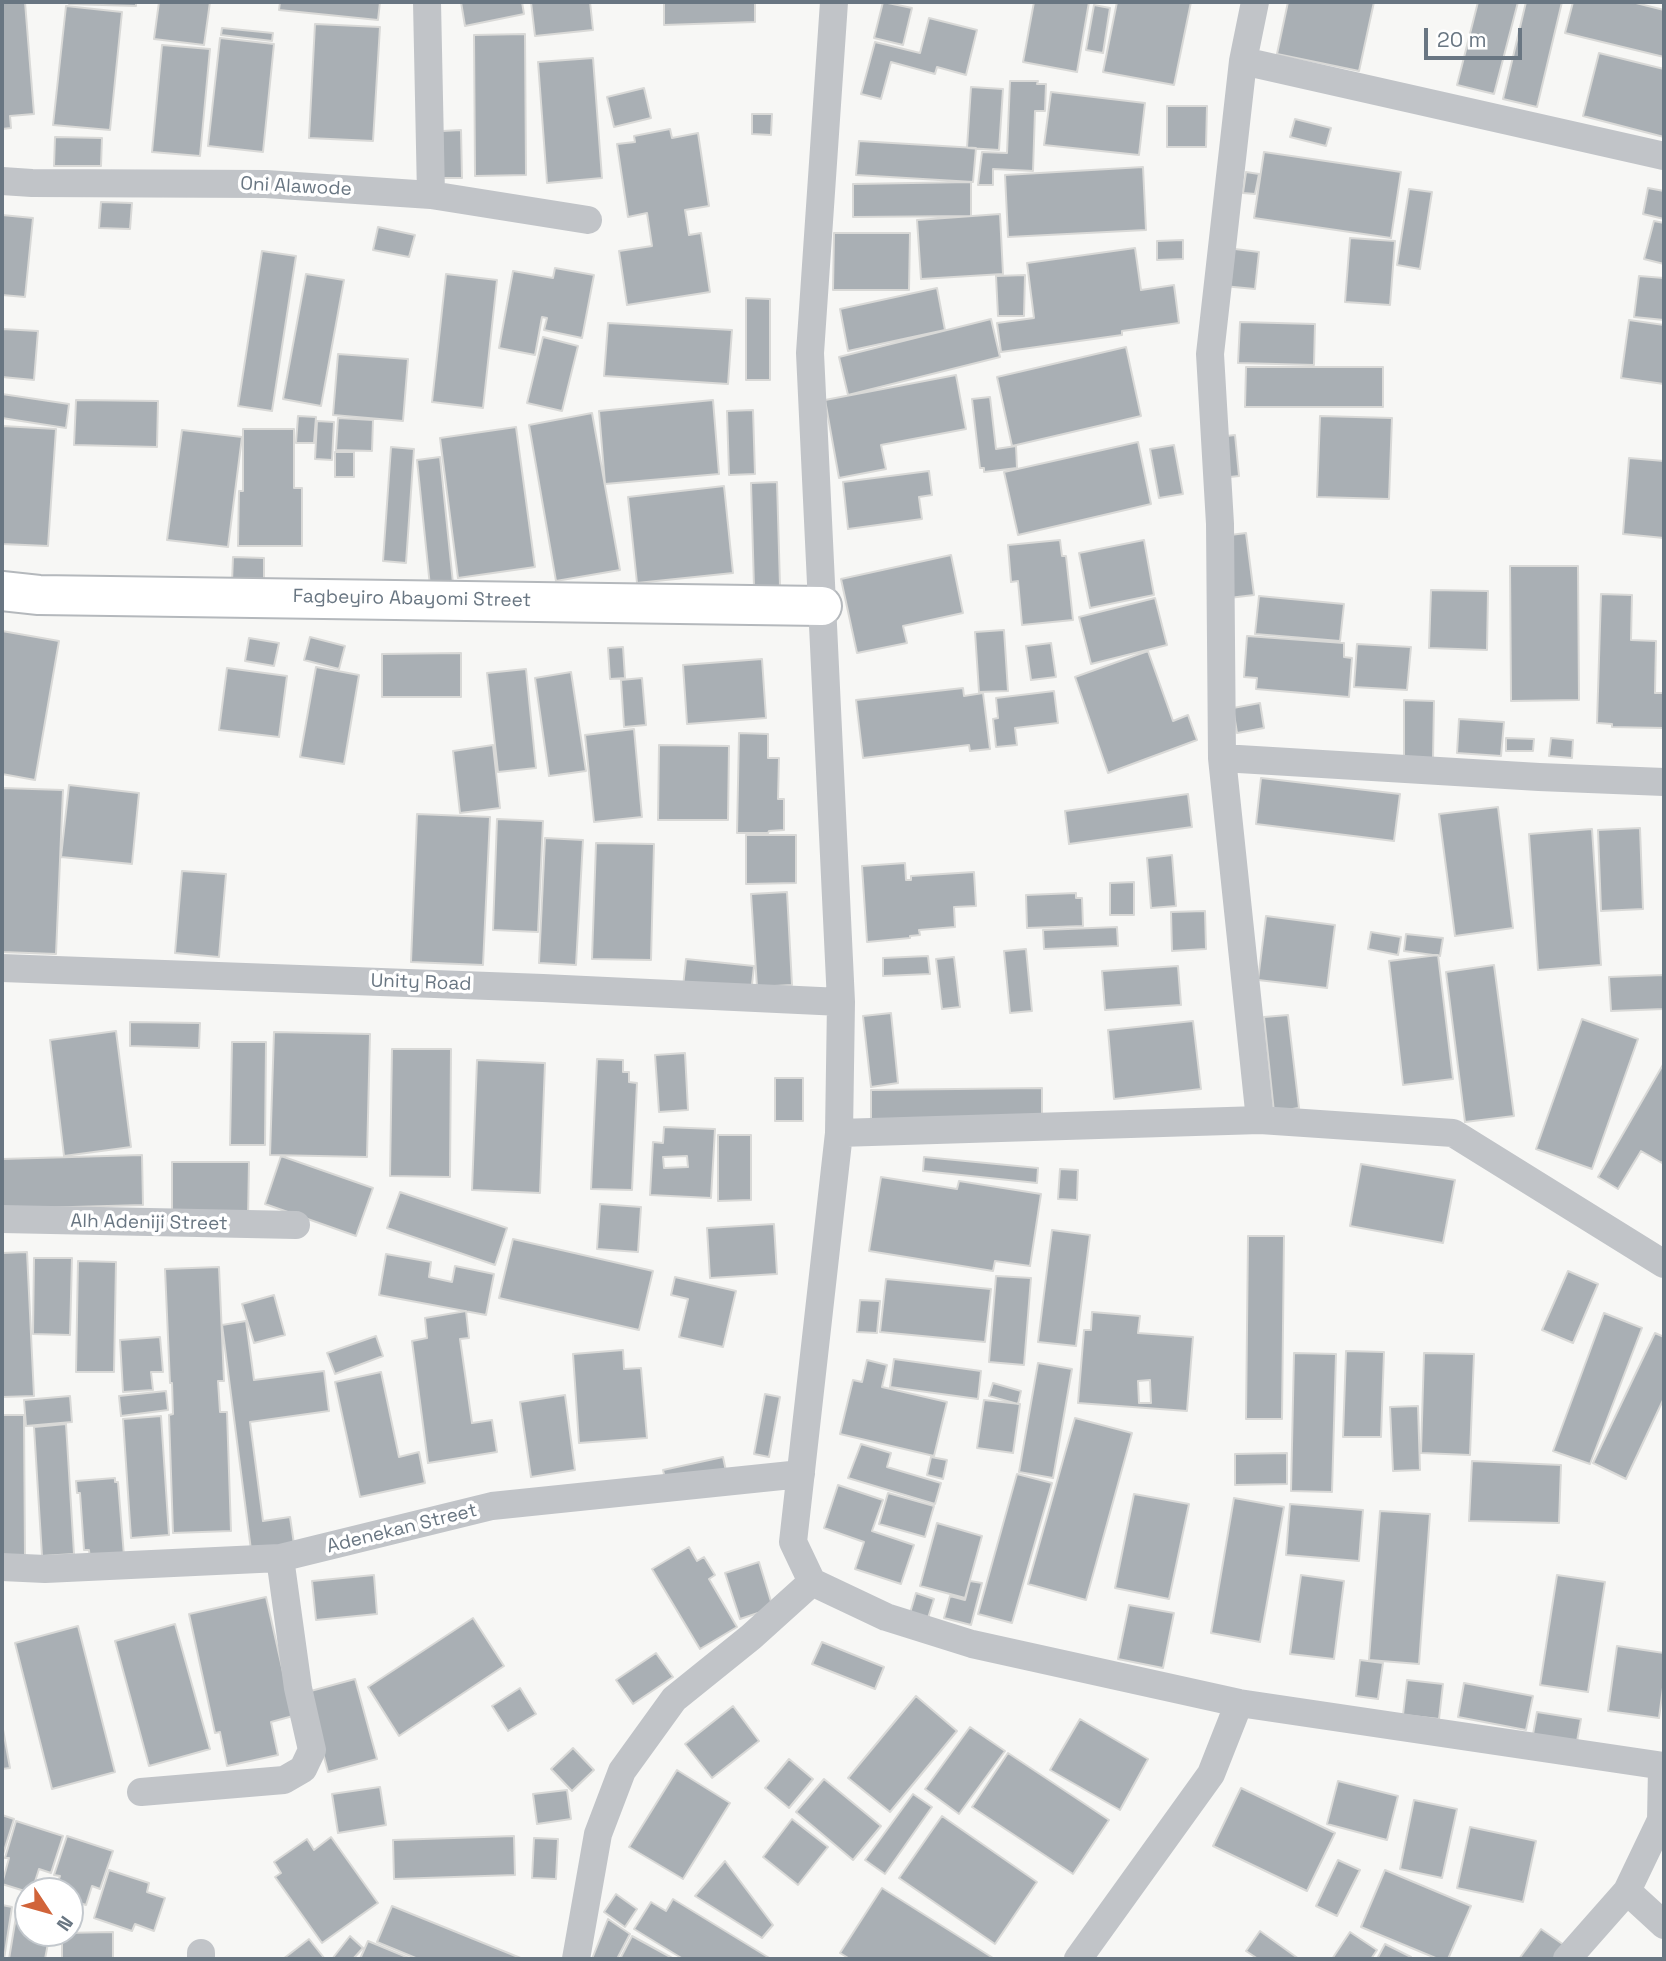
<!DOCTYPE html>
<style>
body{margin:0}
#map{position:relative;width:1666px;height:1961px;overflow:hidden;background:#f7f7f5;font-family:"Space Grotesk",sans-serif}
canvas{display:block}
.frame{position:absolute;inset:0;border:4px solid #697682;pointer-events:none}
.north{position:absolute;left:14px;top:1877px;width:70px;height:70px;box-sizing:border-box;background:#fff;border:2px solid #c3c8cd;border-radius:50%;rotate:126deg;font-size:19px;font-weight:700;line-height:28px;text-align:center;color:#697682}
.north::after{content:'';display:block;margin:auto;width:24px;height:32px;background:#d1643a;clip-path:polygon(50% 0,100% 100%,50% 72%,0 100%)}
.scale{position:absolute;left:1424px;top:28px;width:98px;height:32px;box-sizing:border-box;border:4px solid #697682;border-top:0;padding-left:9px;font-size:21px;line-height:24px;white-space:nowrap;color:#697682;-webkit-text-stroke:5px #fff;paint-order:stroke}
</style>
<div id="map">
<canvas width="1666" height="1961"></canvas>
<div class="frame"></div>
<div class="north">N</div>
<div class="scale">20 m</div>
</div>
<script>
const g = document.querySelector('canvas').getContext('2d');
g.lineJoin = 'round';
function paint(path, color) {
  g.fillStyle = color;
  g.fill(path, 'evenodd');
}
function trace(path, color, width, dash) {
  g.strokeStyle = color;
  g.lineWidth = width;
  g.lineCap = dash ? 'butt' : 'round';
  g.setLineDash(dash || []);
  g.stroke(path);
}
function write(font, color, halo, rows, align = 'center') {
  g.font = font + ' "Space Grotesk",sans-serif';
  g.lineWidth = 7;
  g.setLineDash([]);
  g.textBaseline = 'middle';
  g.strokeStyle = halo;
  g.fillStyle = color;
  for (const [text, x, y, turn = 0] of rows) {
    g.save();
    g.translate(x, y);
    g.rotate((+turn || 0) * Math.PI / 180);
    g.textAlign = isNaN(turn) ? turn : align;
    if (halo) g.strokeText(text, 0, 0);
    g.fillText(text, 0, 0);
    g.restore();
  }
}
const building = new Path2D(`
 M2 2H25L34 114 10 116 11 128 2 129Z
 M70 2H136V6L69 4Z
 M159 2H210L204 45 154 39Z
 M280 2H380L378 20 279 10Z
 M461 2H522L524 14 465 26Z
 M531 2H590L593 30 535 36Z
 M664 2H755V22L664 25Z
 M883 2 912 8 903 45 874 38Z
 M1034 2H1089L1077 72 1023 62Z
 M1117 2H1191L1174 85 1103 72Z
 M1288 2H1374L1359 71 1277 54Z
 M1478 2H1518L1494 94 1457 85Z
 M1526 2H1562L1537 107 1503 99Z
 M1573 2H1632L1664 10V57L1565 33Z
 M1094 5 1110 8 1103 53 1086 50Z
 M66 6 122 12 110 130 53 125Z
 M929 18 977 30 966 75 937 67 935 74 891 62 881 99 861 94 875 42 920 53Z
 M315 24 380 27 373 141 309 138Z
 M222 28 273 33 272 41 221 35Z
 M525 34 526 175 475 176 474 35Z
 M220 38 274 44 263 152 208 146Z
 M162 45 210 49 200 156 152 152Z
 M1599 53 1664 69V137L1583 116Z
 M593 58 602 178 547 183 538 62Z
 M1010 81H1038L1037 84H1046L1045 111H1035L1033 171 993 169V185H978L982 152 1007 153Z
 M971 87 1003 89 999 150 967 148Z
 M644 88 651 118 614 127 607 97Z
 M1051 92 1145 103 1139 155 1044 145Z
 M1167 106H1207L1206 147H1167Z
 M752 114H772L771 135 752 134Z
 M1295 119 1331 128 1326 146 1290 137Z
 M670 129 672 138 698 133 709 206 685 210 689 235 701 233 710 292 627 305 619 251 652 246 647 213 628 217 617 144 635 142 634 136Z
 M461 130 462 178H443L442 131Z
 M55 137 102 138 101 166H54Z
 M859 141 976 148 973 182 856 175Z
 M1264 152 1401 172 1391 238 1254 218Z
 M1143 167 1146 230 1008 237 1005 175Z
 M1246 172 1259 174 1255 194 1243 193Z
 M971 182V216L853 217V184Z
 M1648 188 1664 191V219L1643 214Z
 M1409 189 1432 192 1420 269 1397 265Z
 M101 202 132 203 130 229 99 228Z
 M1000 214 1003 274 921 279 917 220Z
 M2 215 33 218 25 297 2 295Z
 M1654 221 1664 223V264L1644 259Z
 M378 227 415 235 409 257 373 250Z
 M834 233H910L909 290H833Z
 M1350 238 1395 241 1390 305 1345 302Z
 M1183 240V259L1157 260V241Z
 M1135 248 1141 290 1174 285 1179 323 1122 331V335L1001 352 997 323 1034 318 1027 263Z
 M1227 248 1259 252 1255 289 1223 286Z
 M262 251 296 256 272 411 238 406Z
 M555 268 594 275 582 338 544 330 547 318 542 317 535 355 499 348 513 271 553 278Z
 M306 274 344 280 321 406 283 399Z
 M446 274 497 280 483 408 432 402Z
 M1025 275 1024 316H998L996 276Z
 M1639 276 1664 278V320L1634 317Z
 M937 288 945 330 848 351 840 309Z
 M746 298 770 299V380H746Z
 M991 319 1000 357 848 395 839 357Z
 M1629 320 1664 325V384L1621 378Z
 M1240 322 1315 324 1314 365 1238 363Z
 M608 323 732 330 728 384 604 376Z
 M2 329 38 331 34 380 2 377Z
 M543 337 578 346 562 411 527 403Z
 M1126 347 1141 416 1012 446 997 377Z
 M338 354 408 359 403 421 333 415Z
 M1246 367H1383V407H1245Z
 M956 375 966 429 881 445 886 469 839 478 825 400Z
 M2 394 69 404 66 428 2 418Z
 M990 397 996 449 1016 446 1017 468 984 472V468H980L972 399Z
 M76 400 158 401 157 447 74 445Z
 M713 400 719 474 605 484 599 411Z
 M753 410 755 474 729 475 727 411Z
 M592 413 620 570 556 581 529 425Z
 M298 416 316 417 314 443H296Z
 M1320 416 1392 418 1389 499 1317 497Z
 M338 418 373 420 372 451 336 450Z
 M317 421 334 422 332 460 315 459Z
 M2 426 56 429 48 546 2 544Z
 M516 427 535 567 458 578 440 438Z
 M243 429H294V488H302V546H238L239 491H243Z
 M182 430 242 437 228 547 167 540Z
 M1235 435 1239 476 1221 478 1217 437Z
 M1138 442 1151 504 1018 535 1004 472Z
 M1174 445 1183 494 1159 498 1150 449Z
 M391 447 414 449 406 563 383 561Z
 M335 452H354V477H335Z
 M440 457 454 593 431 596 417 460Z
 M1629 458 1664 461V538L1623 534Z
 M929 471 932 495 919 497 922 519 848 529 843 482Z
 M777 482 780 586 754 587 751 483Z
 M724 486 733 573 637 583 628 497Z
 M1246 533 1254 595 1229 598 1222 536Z
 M1060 540 1062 556H1066L1073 620 1022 625 1018 581 1011 582 1008 545Z
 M1144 540 1154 595 1090 608 1079 553Z
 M951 555 963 613 903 626 907 643 857 653 841 579Z
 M233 557 264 558V583L232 582Z
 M1510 566H1578L1579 700 1511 701Z
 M1431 590 1488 591 1487 650 1429 648Z
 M1601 594 1632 595 1631 640 1656 641 1655 693H1664V728L1612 727V724L1597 723Z
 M1259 596 1344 604 1340 641 1255 634Z
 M1155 598 1167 645 1091 664 1079 617Z
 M1004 630 1008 691 979 692 975 632Z
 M2 631 59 641 35 780 2 774Z
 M1247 636 1344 643V657L1352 658 1349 697 1256 689 1257 678 1244 677Z
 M310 637 345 646 339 669 304 660Z
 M249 638 279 643 274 666 245 661Z
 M1051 643 1056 677 1031 680 1026 646Z
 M1357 644 1411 647 1407 690 1354 687Z
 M623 647 625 678 610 679 608 648Z
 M1148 651 1173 721 1188 715 1197 740 1108 773 1075 677Z
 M461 653V697H382V654Z
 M762 659 766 718 687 724 683 665Z
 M316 667 359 675 344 764 300 757Z
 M227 668 287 676 279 737 219 730Z
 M526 669 536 768 498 772 487 673Z
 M571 672 586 771 549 776 535 678Z
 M642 678 646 725 624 727 621 680Z
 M963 688 964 696 983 693 990 749 970 751 969 745 863 758 856 700Z
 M1054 691 1058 723 1015 728 1017 745 996 747 993 719 998 718 996 698Z
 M1404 700 1434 701 1433 759H1404Z
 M1260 703 1264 728 1237 733 1233 708Z
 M1459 719 1504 722 1501 756 1457 753Z
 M634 729 642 817 594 822 585 735Z
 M739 733 768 734V758H779L778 799H784V830L769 831 768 833H737Z
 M1506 738 1534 739 1533 751H1506Z
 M1551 738 1573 740 1572 758 1549 756Z
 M493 745 500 808 460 813 453 751Z
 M659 745 729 746 728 820H658Z
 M1261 778 1400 794 1394 841 1256 824Z
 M69 785 139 793 132 864 61 857Z
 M2 788 63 790 56 954 2 952Z
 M1188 794 1192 827 1069 844 1065 811Z
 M1498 807 1513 928 1455 936 1439 814Z
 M417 814 490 817 483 965 411 962Z
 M497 819 543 821 538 932 493 930Z
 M1640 828 1643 909 1601 911 1598 830Z
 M1592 829 1601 965 1538 970 1529 834Z
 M746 835H796V883L746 884Z
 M545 838 583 840 576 965 539 963Z
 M596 843 654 844 651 960 592 959Z
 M1172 855 1176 906 1151 908 1147 858Z
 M905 863 906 880H911V876L974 872 976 906 954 907 955 927 919 930 920 935 910 936V938L867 942 862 866Z
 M182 871 226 874 219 957 175 953Z
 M1134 882V915H1110V883Z
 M787 892 792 985 757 987 751 894Z
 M1076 893V898H1082L1083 926 1027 928 1026 895Z
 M1205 911 1206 949 1172 951 1171 912Z
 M1266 916 1335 925 1327 988 1258 980Z
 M1117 927 1118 946 1044 949 1043 930Z
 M1371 932 1401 937 1398 955 1368 949Z
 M1406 934 1443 938 1440 956 1404 951Z
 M1026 949 1032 1011 1010 1013 1004 951Z
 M1438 955 1453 1079 1403 1085 1389 961Z
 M928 956 930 974 883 976V958Z
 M954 957 960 1007 942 1009 936 959Z
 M686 959 754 966 751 994 683 987Z
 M1494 965 1514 1116 1465 1122 1446 972Z
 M1178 966 1181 1005 1105 1010 1102 971Z
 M1664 975V1009L1611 1011 1609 977Z
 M891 1013 898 1083 871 1087 863 1016Z
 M1288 1015 1299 1108 1274 1112 1264 1017Z
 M1582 1019 1638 1039 1592 1169 1536 1149Z
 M1193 1021 1201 1089 1114 1099 1108 1030Z
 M130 1022 200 1023 199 1048 130 1046Z
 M116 1031 131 1147 64 1156 50 1040Z
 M274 1032 370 1034 367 1157 270 1155Z
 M232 1042H266L265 1145H230Z
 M392 1049H451L450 1177 390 1176Z
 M685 1053 688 1110 659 1112 655 1055Z
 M597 1059 623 1060V1072H629V1082L637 1083 632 1190 591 1189Z
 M477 1060 545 1063 540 1193 472 1190Z
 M1664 1063V1159L1662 1163 1641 1151 1618 1189 1598 1177Z
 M775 1078H803V1121H775Z
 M1042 1088V1120L871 1122V1090Z
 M664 1127 715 1129 711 1198 650 1195 653 1142 663 1143ZM687 1156 688 1167 664 1168 663 1157Z
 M718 1135H751V1200L718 1201Z
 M142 1155 143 1205 2 1209V1159Z
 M281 1156 373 1188 356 1236 265 1204Z
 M924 1157 1038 1168 1037 1183 923 1171Z
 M172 1162H249L248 1218 172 1217Z
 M1361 1164 1455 1180 1443 1243 1350 1226Z
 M1060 1169 1078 1170 1077 1200 1058 1199Z
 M881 1177 957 1189 959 1181 1041 1194 1030 1266 995 1261 993 1271 869 1251Z
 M400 1192 507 1228 495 1265 387 1228Z
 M600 1204 641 1207 638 1252 597 1249Z
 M774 1224 777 1274 710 1278 707 1228Z
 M1052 1230 1090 1235 1076 1346 1038 1342Z
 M1248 1236H1284L1282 1419H1246Z
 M513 1239 653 1271 639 1330 499 1298Z
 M27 1252 34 1396 2 1397V1253Z
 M386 1254 431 1262 429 1277 452 1282 455 1266 494 1274 486 1315 379 1295Z
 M34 1258H72L70 1335 33 1334Z
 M78 1261 116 1262 114 1372H76Z
 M219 1267 224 1381H218L220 1412H227L231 1531 173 1533 169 1415 173 1414 172 1383H170L165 1269Z
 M1568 1271 1598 1284 1573 1343 1542 1330Z
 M996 1276 1031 1278 1024 1365 989 1362Z
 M675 1277 736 1291 723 1347 679 1337 688 1299 671 1295Z
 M886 1279 991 1289 985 1342 880 1332Z
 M274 1295 285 1335 254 1343 242 1304Z
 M860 1300 880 1301 877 1333 857 1332Z
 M466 1311 469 1338 460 1339 472 1423 492 1420 497 1452 428 1463 412 1341 427 1338 425 1318Z
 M1092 1312 1140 1316 1138 1333 1193 1337 1187 1411 1078 1403 1084 1330H1091ZM1150 1380 1151 1403H1139L1138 1381Z
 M1604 1313 1642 1328 1590 1464 1553 1451Z
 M246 1321 254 1380 324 1371 329 1411 250 1422 263 1521 290 1517 294 1544 251 1550 222 1325Z
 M1655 1333 1664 1337V1398L1626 1479 1593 1463Z
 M376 1336 383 1356 335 1374 327 1353Z
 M160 1337 163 1372H151L153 1390 123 1392 120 1340Z
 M623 1350 624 1369 641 1368 647 1438 579 1443 573 1354Z
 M1346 1351 1384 1352 1381 1437H1343Z
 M1294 1353 1336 1354 1332 1492 1291 1491Z
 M1424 1353 1474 1354 1470 1455 1421 1453Z
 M894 1359 981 1371 978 1399 890 1387Z
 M867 1360 887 1365 882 1387 947 1402 934 1456 840 1434 853 1380 862 1382Z
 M1038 1363 1072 1369 1053 1478 1019 1472Z
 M381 1372 399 1457 419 1452 425 1483 360 1497 335 1382Z
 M993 1383 1021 1391 1018 1404 989 1396Z
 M166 1391 168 1410 121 1416 119 1396Z
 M765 1394 780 1397 769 1457 754 1454Z
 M565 1395 575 1470 531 1477 520 1402Z
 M70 1396 72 1422 26 1426 24 1400Z
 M984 1400 1020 1404 1013 1453 977 1448Z
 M1418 1406 1420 1470 1393 1471 1390 1407Z
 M2 1415H24L25 1557H2Z
 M161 1416 169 1535 131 1538 123 1419Z
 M1075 1418 1132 1433 1086 1600 1028 1584Z
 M66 1424 74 1554 42 1556 34 1427Z
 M861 1444 891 1453 887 1467 941 1483 935 1504 848 1478Z
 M1287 1453V1484L1235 1485V1454Z
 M723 1457 726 1471 666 1483 663 1470Z
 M931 1457 947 1460 943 1479 927 1475Z
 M1472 1461 1561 1465 1559 1523 1469 1521Z
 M1017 1474 1052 1483 1012 1623 978 1614Z
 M115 1478V1482H118L124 1556 90 1559 89 1550H84L80 1493H77L76 1481Z
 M838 1485 883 1500 872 1531 914 1545 901 1584 855 1569 864 1542 824 1528Z
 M888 1493 934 1506 925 1537 879 1524Z
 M1134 1494 1189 1504 1169 1599 1115 1588Z
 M1234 1498 1284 1507 1260 1642 1211 1633Z
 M1290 1504 1363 1510 1359 1561 1286 1555Z
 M1380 1511 1430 1514 1419 1664 1369 1660Z
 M937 1523 982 1536 965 1598 920 1586Z
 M689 1547 697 1561 704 1557 715 1575 709 1579 737 1627 700 1649 652 1569Z
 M759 1562 773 1608 740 1619 725 1573Z
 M374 1575 377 1614 316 1620 312 1581Z
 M1301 1575 1344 1581 1334 1659 1290 1654Z
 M1557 1575 1605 1582 1588 1692 1540 1685Z
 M970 1581 982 1583 971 1625 944 1618 950 1596 965 1600Z
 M916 1593 934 1599 928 1618 910 1613Z
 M266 1597 293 1716 271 1722 278 1755 227 1766 220 1732 215 1733 189 1614Z
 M1129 1605 1174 1613 1163 1668 1118 1659Z
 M473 1618 504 1666 399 1736 368 1687Z
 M175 1624 210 1749 149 1766 115 1641Z
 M78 1626 115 1772 52 1789 15 1643Z
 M822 1642 884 1667 875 1689 812 1664Z
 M1617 1646 1664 1653V1680L1659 1718 1608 1711Z
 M656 1653 673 1677 633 1704 616 1680Z
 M1360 1660 1383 1663 1378 1699 1356 1696Z
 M355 1679 377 1759 328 1772 307 1692Z
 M1407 1680 1443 1684 1439 1719 1403 1715Z
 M1464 1683 1533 1696 1526 1730 1458 1717Z
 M520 1688 536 1714 508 1731 492 1706Z
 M916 1696 957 1731 890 1812 848 1778Z
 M733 1706 759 1741 712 1778 685 1744Z
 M1537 1712 1581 1719 1576 1747 1532 1740Z
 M1080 1719 1148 1759 1120 1810 1050 1770Z
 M2 1724 10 1768 2 1769Z
 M970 1727 1005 1751 959 1814 925 1789Z
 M573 1748 594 1770 572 1791 551 1769Z
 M1008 1753 1109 1820 1073 1874 972 1807Z
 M789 1759 813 1779 789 1808 765 1788Z
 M677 1770 730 1803 683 1879 629 1847Z
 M824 1779 881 1826 853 1860 796 1812Z
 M1338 1781 1398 1796 1387 1840 1327 1824Z
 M380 1787 386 1825 338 1833 332 1794Z
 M1241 1788 1335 1833 1307 1891 1213 1846Z
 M567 1790 571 1819 537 1824 533 1794Z
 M913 1794 932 1807 885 1874 865 1860Z
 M1414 1800 1457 1809 1442 1878 1400 1869Z
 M2 1815 14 1819 3 1854H2Z
 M942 1816 1037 1882 995 1944 899 1878Z
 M792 1819 828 1847 798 1885 763 1857Z
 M16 1821 63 1836 51 1873 39 1869 32 1891 28 1892 2 1884 9 1858H5Z
 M1470 1827 1536 1841 1523 1902 1457 1888Z
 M67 1836 113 1851 100 1889 92 1886 86 1905 70 1900V1891H55L60 1876 54 1875Z
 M514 1836 515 1875 394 1879 393 1840Z
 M331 1837 378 1903 322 1943 275 1877 281 1873 274 1862 307 1839 314 1850Z
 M534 1838 558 1839 556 1879 532 1878Z
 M1338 1860 1360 1870 1337 1916 1316 1906Z
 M725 1861 773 1925 762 1938 695 1896Z
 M109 1870 149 1883 147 1892 165 1898 154 1931 135 1924 132 1931 94 1918Z
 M1385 1870 1471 1906 1448 1959H1438L1361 1927Z
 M882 1888 993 1958 992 1959H850L840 1953Z
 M616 1894 637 1909 625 1927 604 1912Z
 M673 1899 771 1959H683L634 1929 651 1902 666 1911Z
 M2 1905 12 1907 4 1959H2Z
 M18 1905 28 1907V1933H50L45 1959H9Z
 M392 1906 523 1959H418L377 1942Z
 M608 1919 630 1934 617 1959H592Z
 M1541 1929 1564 1945 1554 1959H1519Z
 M1260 1931 1299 1959H1258L1246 1951Z
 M113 1932V1959H62V1933Z
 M1350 1932 1377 1950 1371 1959H1332Z
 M350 1936 363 1948 353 1959H332Z
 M632 1936 674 1959H620Z
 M309 1939 325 1959H283Z
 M368 1941 409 1958 408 1959H360Z
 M1385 1944 1411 1957 1410 1959H1377Z`);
paint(building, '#a9afb4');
trace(building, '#d9d9d7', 2);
const secondary = new Path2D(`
 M2 591 39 595 822 606`);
trace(secondary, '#b4b8bc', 42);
trace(new Path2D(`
 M427 2 431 195
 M834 2 810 353 841 1002 839 1133 793 1542 812 1582 886 1617 972 1644 1239 1703 1664 1766
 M1255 2 1243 61 1210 354 1220 524 1222 758 1260 1120
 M1243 61 1664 156
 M2 181 32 183 266 184 431 195 588 220
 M1222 758 1539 777 1664 782
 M2 968 543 988 841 1002
 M839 1133 1260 1120 1453 1133 1664 1264
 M2 1219 296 1225
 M2 1567 45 1569 280 1558 492 1506 801 1474
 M141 1792 284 1780 303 1769 312 1750 298 1688 280 1558
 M1627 1891 1664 1925
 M201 1959V1953
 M576 1959 598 1834 622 1771 674 1699 751 1637 812 1582
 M1078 1959 1211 1774 1239 1703
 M1567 1959 1627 1891 1661 1820 1662 1768`), '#c1c4c8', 28);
trace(secondary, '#fff', 38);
write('19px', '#697682', '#fff', [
 ["Oni Alawode",296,187,3],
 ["Fagbeyiro Abayomi Street",412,599,1],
 ["Unity Road",421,983,2],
 ["Alh Adeniji Street",149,1223,1],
 ["Adenekan Street",402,1529,-14]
]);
</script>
